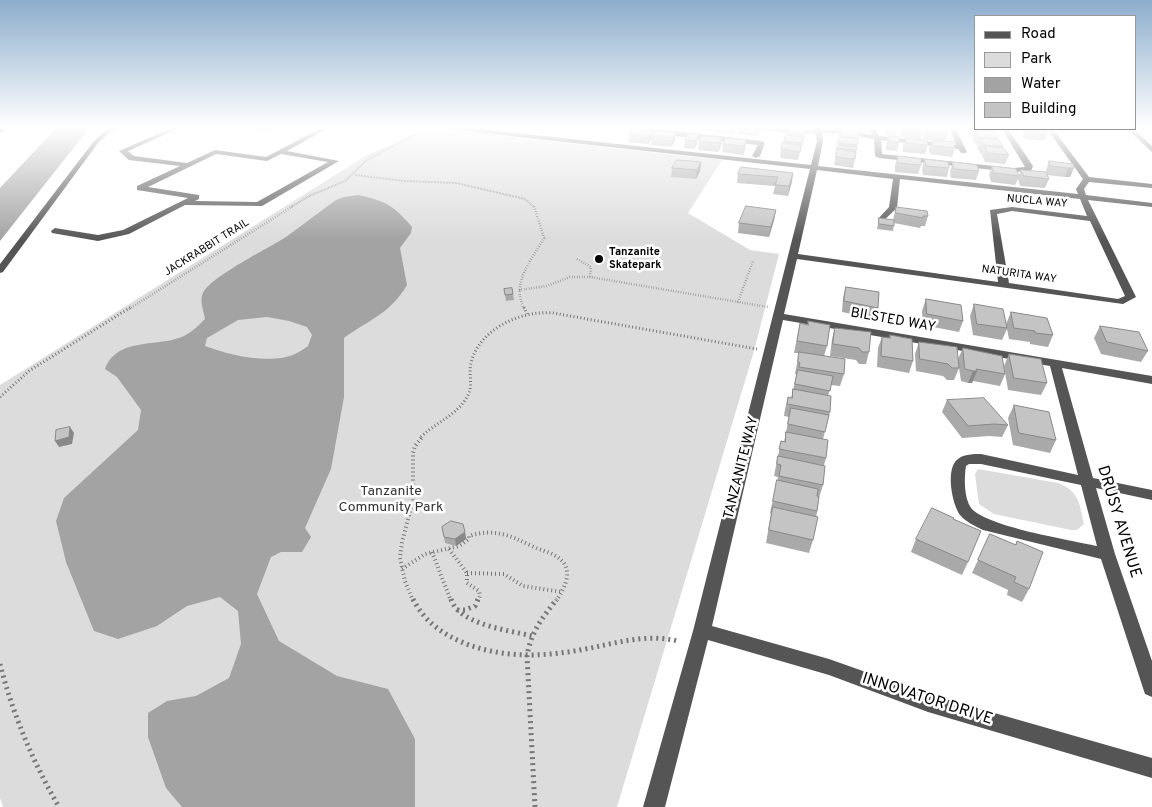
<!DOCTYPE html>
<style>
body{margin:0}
#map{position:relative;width:1152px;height:807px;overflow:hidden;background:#fff;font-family:Overpass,sans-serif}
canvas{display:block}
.legend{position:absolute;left:974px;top:15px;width:162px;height:115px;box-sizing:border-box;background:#fff;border:1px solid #999;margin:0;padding:6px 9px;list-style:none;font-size:15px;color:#000}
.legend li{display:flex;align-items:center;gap:10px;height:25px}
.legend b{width:25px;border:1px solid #999}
</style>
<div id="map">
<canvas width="1152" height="807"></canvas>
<ul class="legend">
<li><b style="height:6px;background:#555"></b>Road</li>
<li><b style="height:14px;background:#dcdcdc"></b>Park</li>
<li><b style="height:14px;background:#a3a3a3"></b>Water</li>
<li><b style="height:14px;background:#c4c4c4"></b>Building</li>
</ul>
</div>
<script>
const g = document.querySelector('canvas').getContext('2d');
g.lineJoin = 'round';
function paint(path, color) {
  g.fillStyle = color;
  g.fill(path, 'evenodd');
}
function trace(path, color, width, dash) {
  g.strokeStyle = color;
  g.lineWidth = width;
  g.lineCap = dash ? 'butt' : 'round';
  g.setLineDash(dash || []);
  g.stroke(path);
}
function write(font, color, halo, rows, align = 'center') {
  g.font = font + ' Overpass,sans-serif';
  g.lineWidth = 5;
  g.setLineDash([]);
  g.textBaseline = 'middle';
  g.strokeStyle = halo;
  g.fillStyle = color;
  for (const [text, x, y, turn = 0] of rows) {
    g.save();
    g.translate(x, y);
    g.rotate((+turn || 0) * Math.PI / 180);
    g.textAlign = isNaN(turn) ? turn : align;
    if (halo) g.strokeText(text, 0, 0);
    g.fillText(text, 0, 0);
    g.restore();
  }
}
paint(new Path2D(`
 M429 128 722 160 688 213 750 250 779 254 754 351 617 807H3L0 798V385L367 155Z
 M978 469 1058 483C1080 492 1079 503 1084 524L1077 530H1071L994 514 979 504 975 474Z`), '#dcdcdc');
paint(new Path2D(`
 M57 127H90L0 241V188Z
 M358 195C386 201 393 205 412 227L411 233 400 248 407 285C390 314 370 319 344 338V397L331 469 305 528 311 537 302 552H281L271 557 257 594 279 641 337 676 388 689 415 739V807H182L166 788 148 737V713L167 701 196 696 229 678 241 644 238 611 220 597 187 606 157 626 118 639 94 631 66 562 56 521 64 498 138 430 141 410 117 377 105 369C118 336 158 348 184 336 192 332 199 325 205 319 204 311 199 301 203 293 210 277 269 248 286 237 303 225 319 212 336 200L344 197ZM267 317 289 321 307 327 312 335 308 346C304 349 299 352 295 354 271 365 228 355 205 346L207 338 238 320Z`), '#a3a3a3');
const highway = new Path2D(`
 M0 127H9L0 133Z`);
trace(highway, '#dbdbdb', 3);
trace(new Path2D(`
 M355 175 404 181 456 183 525 199 534 207
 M291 207 309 196 345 181 367 160 429 127`), '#777', 2, [0.5, 1]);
trace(new Path2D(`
 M577 259 591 267 590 277
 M519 290 547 286 570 277H590L768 307
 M738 302 753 261
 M129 309 293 206
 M524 309C511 282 531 261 544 238L534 206`), '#777', 2.5, [0.5, 2]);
trace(new Path2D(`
 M524 307 527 314
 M0 397 29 371 131 307
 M421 437C435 423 457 415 467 397 474 385 468 375 471 363 479 329 521 310 553 313L757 349`), '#777', 3, [1, 2.5]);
trace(new Path2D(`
 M449 549 467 573V583L479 591 480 596 478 601
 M432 552 451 601
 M402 569 425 554 459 546 469 539V536C494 528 509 535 532 546 539 550 547 551 554 555 575 566 567 585 556 601
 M467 573 504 574 523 586 562 592
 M413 601 405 581 400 558 402 542 413 500V453L415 446 423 436`), '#777', 4, [1, 3]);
trace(new Path2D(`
 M413 599C424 621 442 634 464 643 501 658 542 657 580 650 614 644 644 633 678 641
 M451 599C459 625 509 630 532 636
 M457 610H465L475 606 478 599
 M0 664C13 715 33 762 59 807
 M535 807 527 656C531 632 542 618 557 599`), '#777', 5, [2, 4]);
paint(new Path2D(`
 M109 127H116L98 143 3 272 0 273V264L94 141Z
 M174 127H182L128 151 134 156 187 163 215 150 266 157 323 127H330L287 151 339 161 262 206 185 205 129 234 98 241 52 233 51 231 55 228 98 235 123 230 188 198 137 190V186L180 166 129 160 119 151ZM216 154 267 161 281 154 328 162 257 202 195 201 199 199V195L148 187Z
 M443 127H461L811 165 817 141 815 133 796 134 759 129 756 127 814 129V127H820L821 129 845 130 872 135 868 127H874L879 136 956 145 949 127H955L967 152 965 153H961L958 149 881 140 882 154 1013 168 1025 167 1002 129H1008L1033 166 1031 171 1013 172 879 158 875 156 874 139 845 134 822 133 823 141 818 166 1078 194 1076 189 1083 179 1047 129H1053L1089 177 1152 184V188L1089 182 1084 189 1086 195 1152 203V207L1088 200 1136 297 1123 304 797 259 784 314 1152 376V384L1062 368 1093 478 1152 490V500L1096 488 1115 554 1152 661V697L1145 694 1143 688 1101 559 983 530C975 526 966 522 960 515 952 504 945 468 958 459 964 454 974 454 981 454L1078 475 1050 366 783 320 712 626 829 659 928 694 1152 758V778L928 712 829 675 708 640 665 807H643L693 631 810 169 446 129ZM817 170 893 179 889 207 878 219 882 222 897 208 900 179 1080 199 1087 216 1012 207 990 210 998 282 798 254ZM1012 211 1090 221 1125 296 1118 299 1009 283 997 214ZM969 464H981L1081 485 1097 546C1070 540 987 527 971 508 964 498 964 478 966 466Z
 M641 127 762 141 765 143 760 156 756 158 752 156 758 145 648 133Z
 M1127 129H1134L1152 146V152Z`), '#555');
paint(highway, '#000');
paint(new Path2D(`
 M249 127H276V128L270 131 250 128Z
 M663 127H681L679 129 663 128Z
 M692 127H713L711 131 692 129Z
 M715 127H737L734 134 715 132Z
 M739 127H760L757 136 738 134Z
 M788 127 805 135 803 143 800 152 798 160 780 158 781 149 786 135Z
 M835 127H854V129H837Z
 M886 127H898L895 136 885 135Z
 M901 127H923V130L921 139 900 137V131Z
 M926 127H939L948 133 945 141 924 139V134Z
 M966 127H976L994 131 993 132 998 138V140L1003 146V148L1009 155 1005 164 985 162 982 155V154H981L977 147 978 145H976L973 139V138H972L969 131V130H968Z
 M841 129 859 131 855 159 853 168 834 165Z
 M1025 129H1046L1045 139 1040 140 1025 139 1022 135Z
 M652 130V136L675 133V141L671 147 651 145 652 139 648 144 628 142 629 133Z
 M698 135 697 144 694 149 684 148 685 140Z
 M889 136 899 142 897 151 886 150V144Z
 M722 138 721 146 718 152 698 150 699 141Z
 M906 138 928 145 925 154 903 152V146Z
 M746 140 745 149 743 155 722 152 723 144Z
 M932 140 955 148 952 157 930 154 929 149Z
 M898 156 921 165 918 174 895 172V165Z
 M925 159 949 168 947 177 923 175 922 168Z
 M1049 161 1073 164 1070 177H1065L1047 175 1049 179 1045 188 1020 186 1018 179 1015 185 991 182 989 175 992 166 1019 175 1021 170 1046 173V170Z
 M701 162 700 171 696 179 671 177 672 168Z
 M953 162 979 171 976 180 951 178 950 171Z
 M793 173 788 196 773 194 775 186 737 183 738 174Z
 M896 207 928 216 925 226H921L920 228 894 223 893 231 877 229 879 218 893 220Z
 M776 210 774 220 769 237 738 233 739 223Z
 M846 287 878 308 875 319 842 312 843 298Z
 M504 289 513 294 514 300 506 301Z
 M926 299 963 321 959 332 923 325 922 311Z
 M974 304 1006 324 1011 312 1053 335 1048 347 1030 344V342L1009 339 1007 329 1002 340 973 335 970 316Z
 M800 323 827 346 824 356 844 374 840 386 831 385 828 396 830 412 823 439 826 458 824 465 823 485 819 498 813 540 809 553 766 543 771 514 770 513 778 477 774 476 781 441 784 442 789 417 784 416 785 409 788 397 791 398 797 374H795L799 353H794Z
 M1100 326 1148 351 1141 362 1101 354 1094 338Z
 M835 328 869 352 866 364H859L856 360 830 356 832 339Z
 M890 335 913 361 909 373 877 367 878 348 882 337 889 338Z
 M919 342 958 359 963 348 1005 374 1000 386 973 381 972 383H968L961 381 959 368 954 380H947L943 376 916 371 915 354Z
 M1009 354 1047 383 1041 395 1008 390 1004 366Z
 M947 400 1008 425 1002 437 989 436 962 438 942 412Z
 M1014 405 1056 440 1050 453 1013 445 1008 418Z
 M953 519 968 562 962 575 911 552 916 539Z
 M442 527 465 532 466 539 456 546 445 543Z
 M990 534 1015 545 1017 541 1029 589 1022 602 1007 595 1008 590 972 573Z`), '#a9a9a9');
paint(new Path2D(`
 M269 127H276V128L270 131Z
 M735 127H737L734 134Z
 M759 127H760V131L757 136Z
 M652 130V139L648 144V136Z
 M1048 131 1045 139 1040 140 1044 132Z
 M675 133V141L671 147 672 138Z
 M698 135 697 144 694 149 695 141Z
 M722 138 721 146 718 152 719 143Z
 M746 140 745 149 743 155 744 146Z
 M701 162 700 171 696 179 697 170Z
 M1068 168H1074L1070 177H1065Z
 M793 173 792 182 788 196 789 186Z
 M776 210 774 220 769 237 771 227Z
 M973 371H977L972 383H968Z
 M70 427 74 433 72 444 59 447 55 441Z
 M465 532 466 539 456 546 455 539Z`), '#898989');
const building = new Path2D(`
 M788 127 805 129V135L787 134Z
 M902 127H923V130L902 128Z
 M926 127H947L948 133 927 131Z
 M974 127H976V129H992L994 131 975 129Z
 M633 128 652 130 648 136 629 133Z
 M841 129 859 131 858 138 840 136Z
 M1027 129H1046L1048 131 1044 132 1028 131Z
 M656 131 675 133 672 138 652 136Z
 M976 131 994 132 998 138 979 137Z
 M688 134 698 135 695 141 685 140Z
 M786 135 804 137 802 143 784 141Z
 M702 136 722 138 719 143 699 141Z
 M889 136 899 137V142L888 141Z
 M840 137 858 139 857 145 838 143Z
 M726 138 746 140 744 146 723 144Z
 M906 138 927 140 928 145 906 143Z
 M980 138 999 140 1003 146 984 145Z
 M932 140 954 142 955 148 933 146Z
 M783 143 801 145 800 152 781 149Z
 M838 145 857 147V150L837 148Z
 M985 146 1004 148 1009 155 988 153Z
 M837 149 856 152 855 159 836 157Z
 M898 156 921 159V165L898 163Z
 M925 159 948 162 949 168 926 166Z
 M677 160 701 162 697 170 672 168Z
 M1049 161 1073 164 1074 168H1068L1050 166Z
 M953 162 977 165 979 171 954 169Z
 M992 166 1016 169 1019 176 994 173Z
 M741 167 793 173 789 186 775 185 778 177 738 174Z
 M1021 170 1046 172 1049 179 1024 176Z
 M746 206 776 210 771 227 739 223Z
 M896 207 927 211 928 216H923V218L896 213Z
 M879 218 894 220V226L879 224Z
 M846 287 879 292 878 308 844 301Z
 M512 288 513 294 505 295 504 289Z
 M926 299 961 305 963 321 927 314Z
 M974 304 1003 309 1007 328 977 324Z
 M1011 312 1047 318 1053 335 1035 333V331L1014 328Z
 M808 321 830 325 827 346 797 341 800 323 808 325Z
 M1100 326 1139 332 1148 351 1107 342Z
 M835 328 871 332 869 352H862L859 348 833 344Z
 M890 335 912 339 913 361 881 356 882 337 890 338Z
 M919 342 957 347 959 368H952L948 364 920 359Z
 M963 348 1002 356 1005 374 976 369 977 371H973L965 369Z
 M799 352 845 359 844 374 799 367 800 363 798 362Z
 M1009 354 1041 359 1047 383 1014 378Z
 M798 370 833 376 830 391 795 384Z
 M793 389 831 396 830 412 787 404 788 397 792 398Z
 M984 398 1008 425 994 424 968 426 947 400Z
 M1014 405 1049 412 1056 440 1019 433Z
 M791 408 829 415 825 432 788 424Z
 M70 427 69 437 55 441 56 430Z
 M786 432 828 440 826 458 779 449 781 441 785 442Z
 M778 456 825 466 823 485 779 476 781 465 777 464Z
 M777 480 818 489 817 496 819 497 817 511 773 501Z
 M773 507 818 517 813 540 769 530Z
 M932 508 954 518 953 519 981 531 968 562 916 539Z
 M451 521 463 524 465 532 455 539 444 537 442 527Z
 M990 534 1016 545 1017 541 1043 552 1029 589 1014 582 1016 577 978 560Z`);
paint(building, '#c4c4c4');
trace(building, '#898989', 1);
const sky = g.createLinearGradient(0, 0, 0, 240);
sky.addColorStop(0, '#8cadcc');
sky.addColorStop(0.53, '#fff');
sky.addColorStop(1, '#ffffff00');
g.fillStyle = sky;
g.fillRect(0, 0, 1152, 240);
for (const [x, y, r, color] of [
 [599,259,5,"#000"]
]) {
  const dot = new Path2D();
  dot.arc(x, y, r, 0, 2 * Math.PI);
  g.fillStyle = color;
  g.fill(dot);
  trace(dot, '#fff', 2);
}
write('11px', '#000', '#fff', [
 ["NUCLA WAY",1037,202,5],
 ["JACKRABBIT TRAIL",207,248,-32],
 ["NATURITA WAY",1019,275,8]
]);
write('bold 11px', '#000', '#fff', [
 ["Tanzanite",609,253],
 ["Skatepark",609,266]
], 'left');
write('14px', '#000', '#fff', [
 ["BILSTED WAY",893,321,10],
 ["TANZANITE WAY",742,468,-76]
]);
write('14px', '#333', '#fff', [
 ["Tanzanite",391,492],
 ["Community Park",391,508]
]);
write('16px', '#000', '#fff', [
 ["DRUSY AVENUE",1118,522,73],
 ["INNOVATOR DRIVE",927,700,18]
]);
</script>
